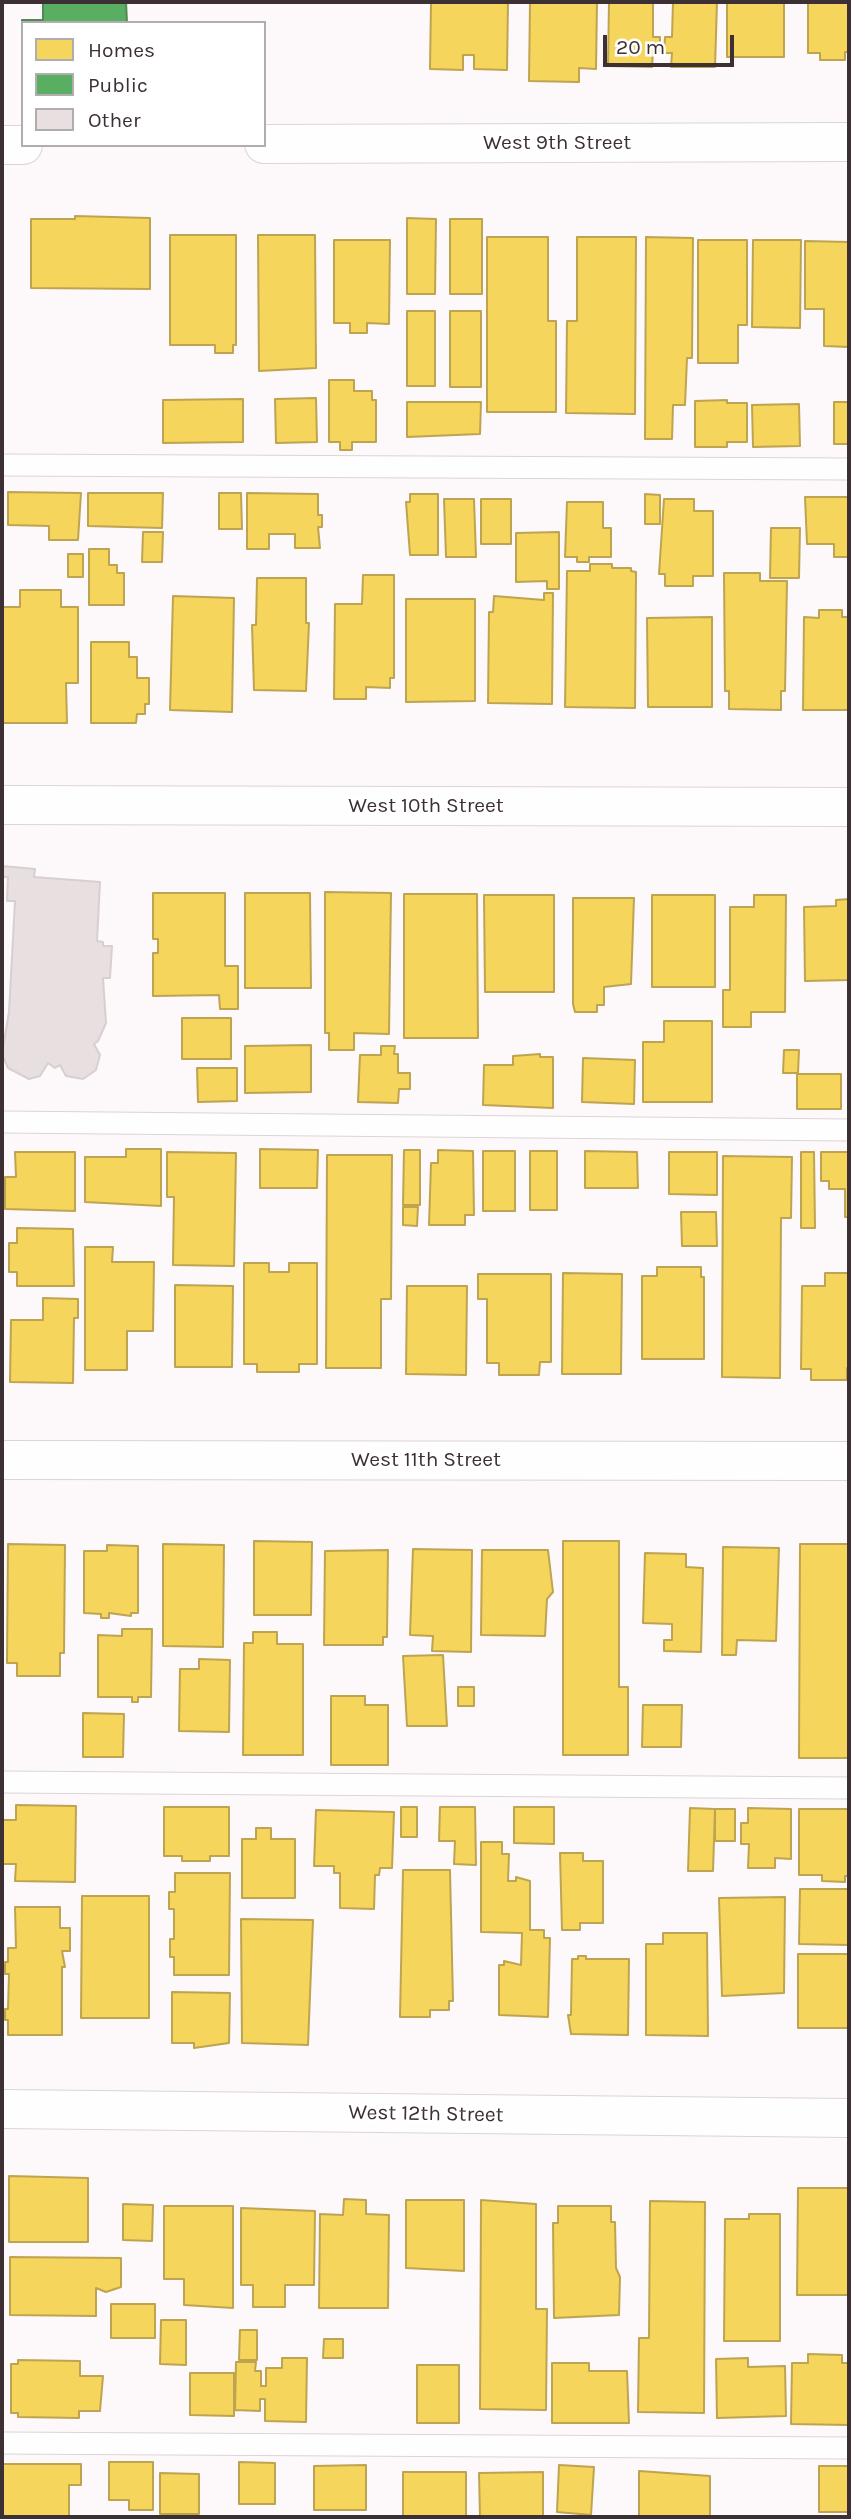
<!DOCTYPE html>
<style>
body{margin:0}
#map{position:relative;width:851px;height:2519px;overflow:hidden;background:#fdf8fa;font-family:Karla,sans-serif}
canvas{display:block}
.frame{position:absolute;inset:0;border:4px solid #3d3034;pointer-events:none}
.legend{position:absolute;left:21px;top:21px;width:245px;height:126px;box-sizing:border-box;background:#fff;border:2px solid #b1acae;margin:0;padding:9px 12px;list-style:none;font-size:21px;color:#3d3034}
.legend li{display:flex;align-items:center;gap:14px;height:35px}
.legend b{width:35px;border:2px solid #b1acae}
.scale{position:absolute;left:603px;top:35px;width:131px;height:32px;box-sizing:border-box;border:4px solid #3d3034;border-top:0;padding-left:9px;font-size:21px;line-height:24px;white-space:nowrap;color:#3d3034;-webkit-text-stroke:5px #fff;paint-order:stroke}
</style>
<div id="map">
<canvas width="851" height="2519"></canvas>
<div class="frame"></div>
<ul class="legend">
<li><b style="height:19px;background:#f6d55c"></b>Homes</li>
<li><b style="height:19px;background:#5aae61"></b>Public</li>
<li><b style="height:19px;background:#e8dfe0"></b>Other</li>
</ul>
<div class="scale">20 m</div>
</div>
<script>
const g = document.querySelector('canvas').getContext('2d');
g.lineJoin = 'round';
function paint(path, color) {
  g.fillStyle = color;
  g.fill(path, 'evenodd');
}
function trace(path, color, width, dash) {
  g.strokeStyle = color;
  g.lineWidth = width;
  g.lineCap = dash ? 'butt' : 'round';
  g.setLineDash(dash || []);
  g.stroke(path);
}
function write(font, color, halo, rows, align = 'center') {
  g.font = font + ' Karla,sans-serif';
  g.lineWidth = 7;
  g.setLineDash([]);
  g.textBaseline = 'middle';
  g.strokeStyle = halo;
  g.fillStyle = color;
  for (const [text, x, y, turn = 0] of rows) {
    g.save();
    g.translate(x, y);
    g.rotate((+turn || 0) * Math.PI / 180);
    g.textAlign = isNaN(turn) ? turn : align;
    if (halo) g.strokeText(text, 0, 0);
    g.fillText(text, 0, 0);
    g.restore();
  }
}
const homes = new Path2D(`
 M431 2H508L507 70 474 69V55H463V70L430 69Z
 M530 2H597L596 69 579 68V82L529 81Z
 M609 2H653V37H660V51H653L652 67 608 66Z
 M673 2H717L715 67H671L672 53H664L665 37H672Z
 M727 2H784V57H727Z
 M808 2H849V52H845V60H820V53H808Z
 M75 216 150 218V289L31 288V219H75Z
 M407 218 436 219 435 294H407Z
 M450 219H482V294H450Z
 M170 235H236V345H233V353H215V345H170Z
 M258 235H315L316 368 259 371Z
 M487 237H548V321H556V412H487Z
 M577 237H636L635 414 566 413 567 321H577Z
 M646 237 693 238 692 358H687L685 405H673L672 439H645Z
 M334 240H390L389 324 367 323V333H350V323H334Z
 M698 240H747V325H738V363H698Z
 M753 240H801L800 328 752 327Z
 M805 241 849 242V347L824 346V309H805Z
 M407 311H435V386H407Z
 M450 311H481V387H450Z
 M329 380H354V391H372V400H376V442H352V450H340V442H329Z
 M316 398 317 442 276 443 275 399Z
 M243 399V442L163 443V400Z
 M727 400V403H747V442H727V447H695V401Z
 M407 402H481L480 434 407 437Z
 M834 402H849V444H834Z
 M799 404 800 446 753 447 752 405Z
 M8 492 81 493 78 540H49V526L8 525Z
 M88 493H163L162 528 88 526Z
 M219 493H241L242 529H219Z
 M247 493 318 494V515H322V527H318L320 548H295V534H269V549H247Z
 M410 494H438V555H410L406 502H410Z
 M645 494 660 495V524H645Z
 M805 497H849V557H834V544H807Z
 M444 499H474L476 557H446Z
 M481 499H511V544H481Z
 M664 499H694V511H713V576H693V586H665V574H659Z
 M567 502H603V528H611V557H589V562H577V557H565Z
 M771 528H800L799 578H770Z
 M143 532H163L162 562H142Z
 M559 532V589H547V581L516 582V533Z
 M89 549H109V565H117V573H124V605H89Z
 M68 554H83V577H68Z
 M590 564H612V568H631V571L636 572 635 708 565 707 567 571H590Z
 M724 573H760V581H787L785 691H781V710L729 709V691H725Z
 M363 575H394V678H390V688L366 687V699H334L335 604H362Z
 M257 578H306V623H309L306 691 254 690 252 625H256Z
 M20 590H61V607H78V683H66L67 723H2V607H20Z
 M544 593H553L552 704 488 703 489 612H493L494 596 544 600Z
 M173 596 234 598 232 712 170 710Z
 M406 599H475V701L406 702Z
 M819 610H842V617H849V710H803L804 617 819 618Z
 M712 617V707H648L647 618Z
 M91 642H129V657H137V678H149V704H145V714H137L136 723H91Z
 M325 892 391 893 389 1034 354 1033V1050H329V1033H325Z
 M153 893H225V966H238V1009H220L219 995 153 996V953H158V939H153Z
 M245 893H310L311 988H245Z
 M404 894H477L478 1038H404Z
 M484 895H554V992H485Z
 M652 895H715V987H652Z
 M754 895H786L785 1012H751V1027H723V990H730V907H754Z
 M573 898H634L631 984 604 987V1005H597V1012H575L573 1004Z
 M849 899V980L805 981 804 907 836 906V900Z
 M182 1018H231V1059H182Z
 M664 1021H712V1102H643V1042H664Z
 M311 1045V1092L245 1093V1046Z
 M381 1046H395L394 1054H398V1073H410V1089H399L398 1103 358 1102 360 1055H381Z
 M784 1050H799L798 1073H783Z
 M540 1054V1057H553V1108L483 1105 484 1065H513V1056Z
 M583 1058 635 1060 634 1104 582 1102Z
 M197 1068H237V1101L198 1102Z
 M797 1074H841V1109H797Z
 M126 1149H161V1206L85 1202V1157H126Z
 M260 1149 318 1150 317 1188H260Z
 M404 1150H420V1205H403Z
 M438 1150 473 1151 474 1215H465V1225H429L431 1163H438Z
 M483 1151H515V1211H483Z
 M530 1151H557V1210H530Z
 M585 1151 637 1152 638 1188H585Z
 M15 1152H75V1211L5 1209V1177H16Z
 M167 1152 236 1153 234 1266 173 1265 174 1197H167Z
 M669 1152H717V1195L669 1194Z
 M801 1152H814L815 1228H801Z
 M821 1152H849V1217H845V1189H829V1181H821Z
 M327 1155H392L391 1299H381V1368H326Z
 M723 1156 792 1157 791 1218H781L780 1378 722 1377Z
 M403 1207H418L417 1226 403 1225Z
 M681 1212H716L717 1246H682Z
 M17 1228 73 1229 74 1286H17V1272H9V1243H17Z
 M85 1247H113L112 1262H154L153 1331H127V1370H85Z
 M244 1263H269V1272H289V1263H317V1364H299V1372H257V1364H244Z
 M657 1267H701V1277H704V1359H642V1276H657Z
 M563 1273 622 1274 621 1374H562Z
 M825 1273H849V1368H847V1380H811V1369H801L802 1286H825Z
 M478 1274H551V1362H540L539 1375H499V1363H487V1299H478Z
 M175 1285 233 1286 232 1367H175Z
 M407 1286H467L466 1375 406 1374Z
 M43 1298 78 1299V1318H74L73 1383 10 1382 11 1320H43Z
 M254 1541 312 1542 311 1615H254Z
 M563 1541H619V1687H628V1755H563Z
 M8 1544 65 1545 64 1653H60V1676H17V1663H7Z
 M163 1544 224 1545 223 1647 163 1646Z
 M800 1544H849V1758H799Z
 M107 1545 138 1546V1613H131V1616L109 1613V1618H101V1614L84 1613V1551H107Z
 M723 1547 779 1548 776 1641 737 1640 736 1655H722Z
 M413 1549 472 1550 471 1652 432 1651 433 1636 410 1635Z
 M388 1550 387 1637H383V1645H324L325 1551Z
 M482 1550H548L553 1592 547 1599 545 1636 481 1635Z
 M645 1553 686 1554V1567L703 1568 701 1652 664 1651V1640H672V1624L643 1623Z
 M122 1629H152L151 1697H138V1702H132V1697H98V1635L122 1636Z
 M253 1632H277V1644H303V1755H243L244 1643H253Z
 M443 1655 447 1726H407L403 1656Z
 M199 1659 230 1660 229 1732 179 1731 180 1669H199Z
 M458 1687H474V1706H458Z
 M331 1696H365V1705H388V1765H331Z
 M643 1705H682L681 1747H642Z
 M83 1713 124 1714 123 1757H83Z
 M16 1805 76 1806 75 1882 15 1881 16 1864H3V1820H16Z
 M164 1807H229V1856H210V1861H182V1856H164Z
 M401 1807H417V1837H401Z
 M440 1807H475L476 1865 454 1864 455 1841H439Z
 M514 1807H554V1844L514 1843Z
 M690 1808 715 1809 713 1871H688Z
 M748 1808 791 1809V1859L775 1858V1868H748L749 1844H741V1823H748Z
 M715 1809H735V1841H715Z
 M799 1809H849V1876H845V1882L822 1881V1875H799Z
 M316 1810 394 1812 392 1868H380L379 1875H375L374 1909 340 1908V1873H334V1866H314Z
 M256 1828H271V1839H295V1898H242V1839H256Z
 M481 1842H502V1854H509L508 1881H516V1877L530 1881V1930H544V1938H550L548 2017 499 2015V1965H504V1961L521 1965 522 1933 481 1932Z
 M560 1853H583V1861H603V1923H580V1930H562Z
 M403 1870H450L453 2001H449V2010H430V2017H400Z
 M175 1873H230L229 1975H174V1957H170V1939H174V1909H169V1892H175Z
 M800 1889H849V1945L799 1944Z
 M82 1896H149V2018H81Z
 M785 1897 784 1993 722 1996 719 1898Z
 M15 1907H60V1928H70V1951H62L65 1967H62V2035H8V2020H5V2009H8L9 1974H5V1962H8V1948H16Z
 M241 1919 313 1920 308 2045 242 2043Z
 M663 1933H707L708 2036 646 2035V1944H663Z
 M798 1954H849V2028H798Z
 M578 1956H586V1959H629L628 2035 571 2034 568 2015H571L572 1959H578Z
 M172 1992 230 1993 229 2043 194 2048V2043H172Z
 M9 2176 88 2178V2242H9Z
 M798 2188H849V2295H797Z
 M344 2199 366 2200V2214L389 2215 388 2308H319L320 2214 343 2215Z
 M406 2200H464V2271L406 2268Z
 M481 2200 536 2204V2309H547L546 2410 480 2409Z
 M650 2201 705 2202 704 2413 638 2412 639 2338H649Z
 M123 2204 153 2205 152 2241 123 2240Z
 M164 2206H233V2308L184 2305V2279H164Z
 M558 2206H611V2222H615L616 2268 620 2277 619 2315 554 2318 553 2223H558Z
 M241 2208 315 2211 314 2285H285V2307H253V2285H241Z
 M749 2214H780V2341H724L725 2219H749Z
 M10 2257 121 2258V2287L106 2292 96 2288V2316L10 2315Z
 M111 2304H155V2338H111Z
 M161 2320H186V2365L160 2364Z
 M240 2330H257V2360H239Z
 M324 2339H343V2358H323Z
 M808 2354 842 2355V2363H849V2425L791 2424 792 2363H808Z
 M282 2358H307L306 2422 265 2421V2399H260V2411L235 2410 236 2362H256L255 2371H261V2386H266V2368H282Z
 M748 2358V2367L785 2366 786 2416 717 2418 716 2359Z
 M18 2360 80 2361V2376H103L100 2411H79V2418L18 2417V2413H11V2364H18Z
 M552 2363H589V2371H627L629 2423H552Z
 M417 2365H459V2423H417Z
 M190 2373H234V2416L190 2415Z
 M109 2462H153V2510H129V2500H109Z
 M239 2462 275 2463V2504H239Z
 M2 2464H81V2485H69V2517H2Z
 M366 2465V2510H314V2466Z
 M559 2465 594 2467 591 2515 557 2512Z
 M819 2466H849V2512H819Z
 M639 2471 710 2476V2517H639Z
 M403 2472H466V2517H403Z
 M543 2472V2517H480L479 2473Z
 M160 2473 199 2474V2514H160Z`);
paint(homes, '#f6d55c');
trace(homes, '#bea450', 2);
const public = new Path2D(`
 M43 2H126L127 23H23L22 49V20H43Z`);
paint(public, '#5aae61');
trace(public, '#518854', 2);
const building = new Path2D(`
 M2 866 35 869 34 877 100 882 97 941 103 942V946H112L110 978H103L106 1023 98 1041 94 1044 100 1055 96 1070 83 1079 66 1076 60 1065 55 1068 48 1063 40 1076 29 1079 8 1068 2 1054 9 1012 15 901H7L8 877H2Z`);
paint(building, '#e8dfe0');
trace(building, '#d8cfd0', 2);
const service = new Path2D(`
 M2 465 849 469
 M2 1122 849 1130
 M2 1782 849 1788
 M2 2443 849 2448`);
const minor = new Path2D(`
 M264 144 849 142
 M2 145H23
 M2 805 849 807
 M2 1460 849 1461
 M2 2109 849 2118`);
trace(service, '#dcd4d6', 23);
trace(minor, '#dcd4d6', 40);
trace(service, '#fffefe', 21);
trace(minor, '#fffefe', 38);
write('21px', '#3d3034', '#fff', [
 ["West 9th Street",557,143],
 ["West 10th Street",426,806],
 ["West 11th Street",426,1460],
 ["West 12th Street",426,2114,1]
]);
</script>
